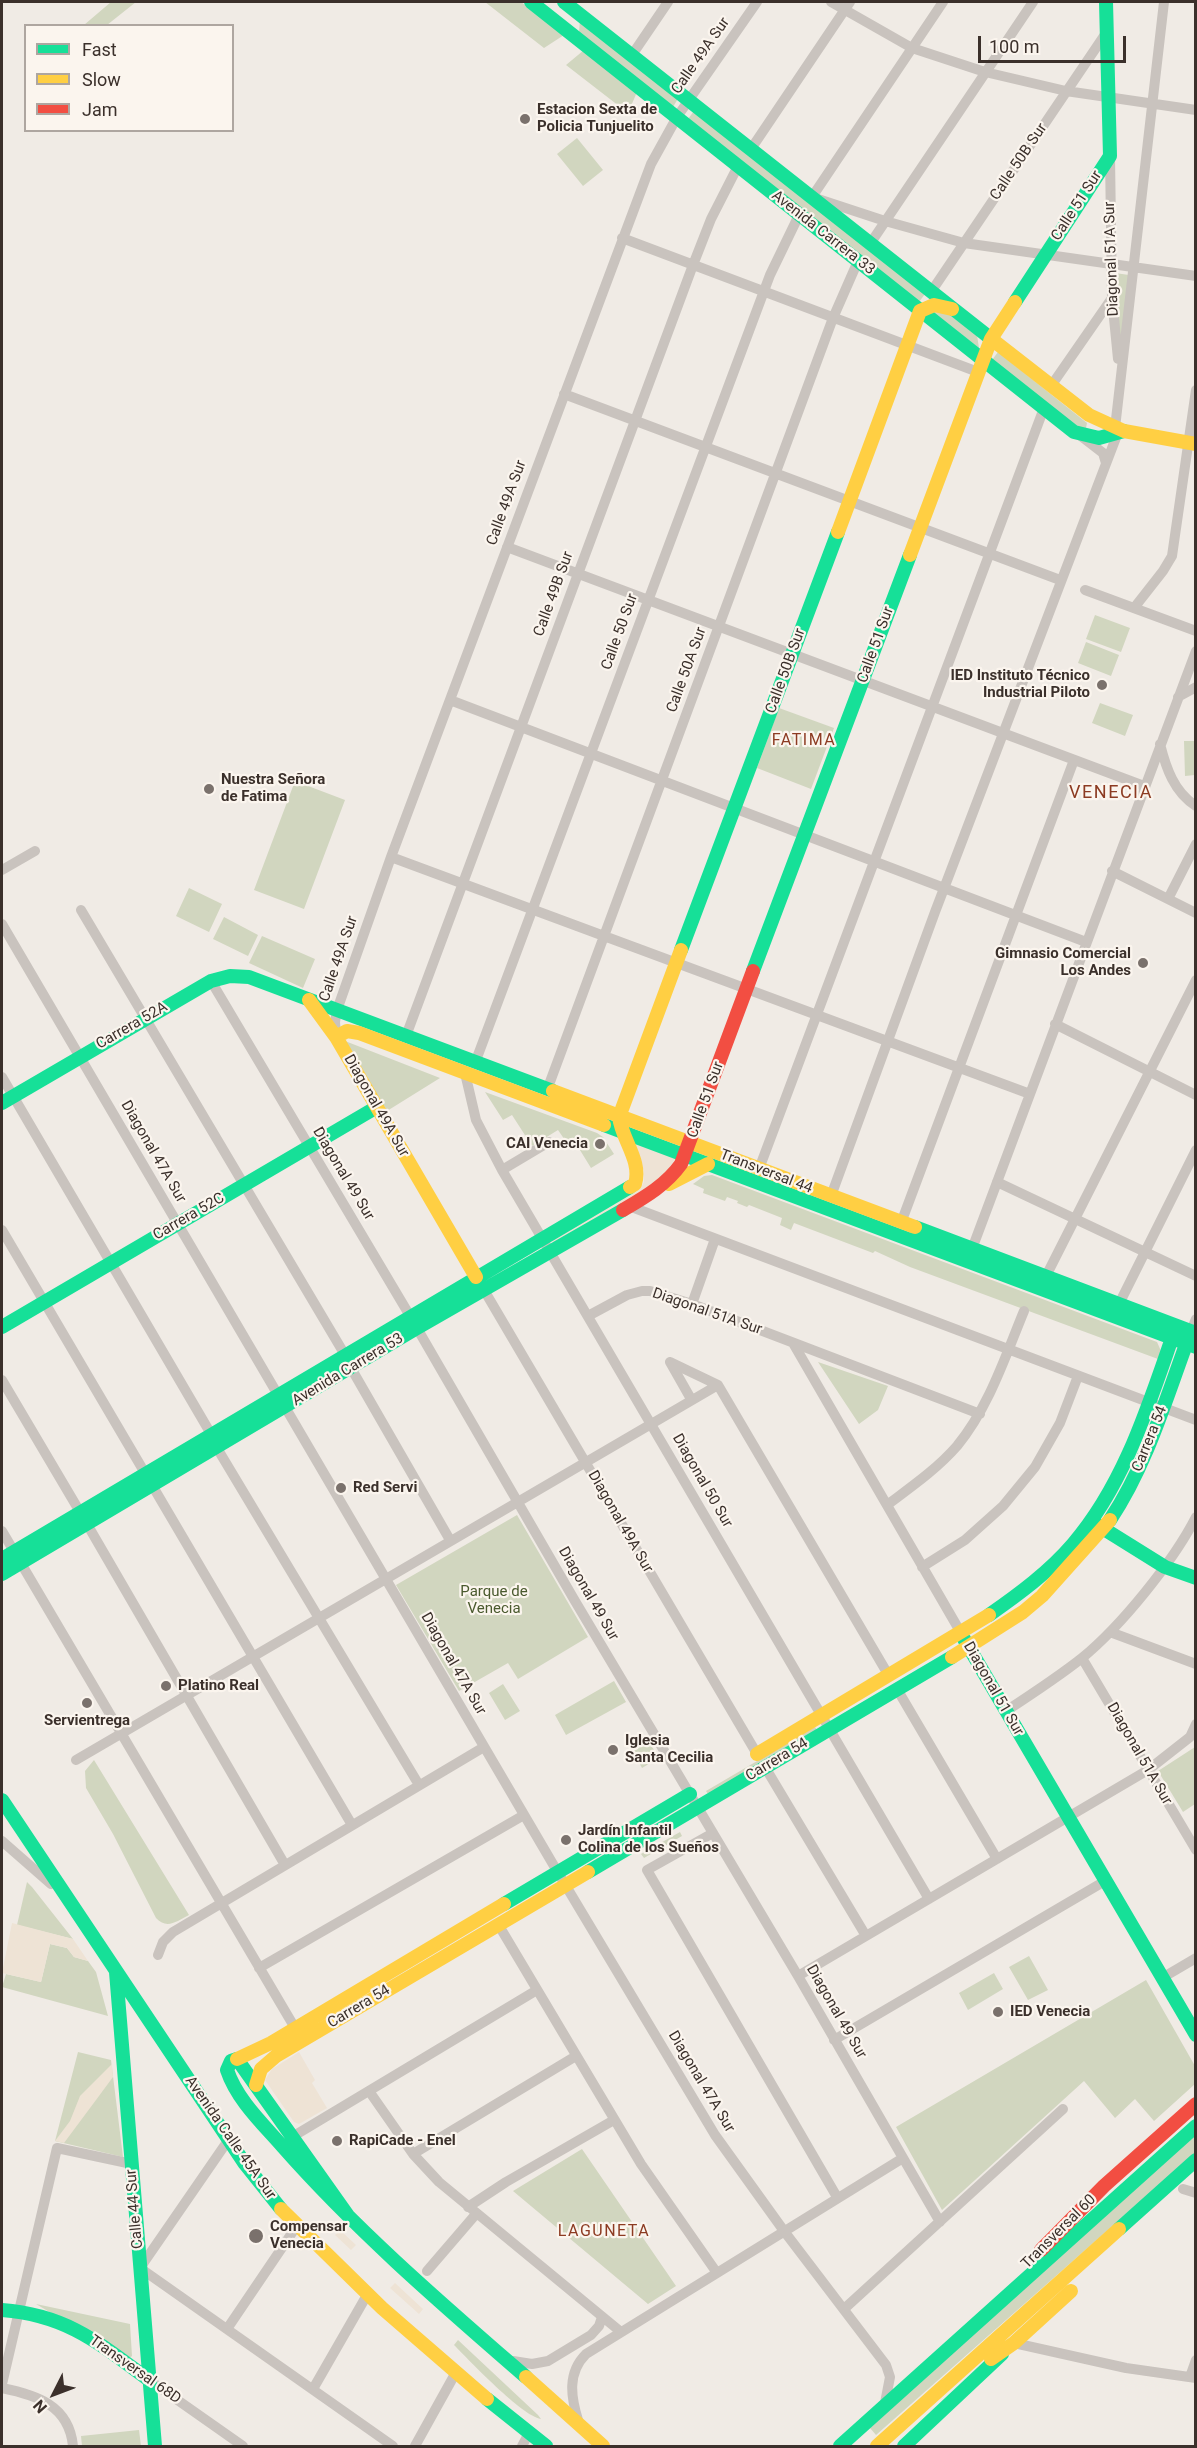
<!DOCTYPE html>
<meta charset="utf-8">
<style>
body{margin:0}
#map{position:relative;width:1197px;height:2448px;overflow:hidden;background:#f0ebe5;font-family:Roboto,sans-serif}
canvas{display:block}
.frame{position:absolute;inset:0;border:3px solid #3b302b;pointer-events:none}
.legend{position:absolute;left:24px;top:24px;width:210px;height:108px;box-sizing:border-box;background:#fbf5ee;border:2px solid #aea6a0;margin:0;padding:8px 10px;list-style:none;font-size:18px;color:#3b302b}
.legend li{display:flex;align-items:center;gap:12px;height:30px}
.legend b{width:30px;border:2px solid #aea6a0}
.north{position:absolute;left:24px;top:2364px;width:60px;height:60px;-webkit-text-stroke:4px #fbf5ee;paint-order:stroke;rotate:228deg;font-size:16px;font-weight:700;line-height:24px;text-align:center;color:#3b302b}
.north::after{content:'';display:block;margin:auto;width:21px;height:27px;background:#3b302b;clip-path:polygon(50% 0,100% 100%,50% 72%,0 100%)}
.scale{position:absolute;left:978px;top:36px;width:148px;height:27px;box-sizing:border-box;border:3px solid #3b302b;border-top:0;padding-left:8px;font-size:18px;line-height:21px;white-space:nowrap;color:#3b302b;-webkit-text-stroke:4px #fbf5ee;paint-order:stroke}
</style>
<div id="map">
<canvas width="1197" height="2448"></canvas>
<div class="frame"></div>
<ul class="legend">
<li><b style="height:8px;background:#16e098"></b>Fast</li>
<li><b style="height:8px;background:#ffcf43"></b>Slow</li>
<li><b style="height:8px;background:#f24e42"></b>Jam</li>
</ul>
<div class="north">N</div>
<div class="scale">100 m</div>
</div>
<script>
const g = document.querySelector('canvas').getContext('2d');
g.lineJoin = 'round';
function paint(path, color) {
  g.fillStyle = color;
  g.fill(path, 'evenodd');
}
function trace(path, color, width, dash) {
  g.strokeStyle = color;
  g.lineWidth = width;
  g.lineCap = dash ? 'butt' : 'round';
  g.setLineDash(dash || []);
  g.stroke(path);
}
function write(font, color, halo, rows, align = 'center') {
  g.font = font + ' Roboto,sans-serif';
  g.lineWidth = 4.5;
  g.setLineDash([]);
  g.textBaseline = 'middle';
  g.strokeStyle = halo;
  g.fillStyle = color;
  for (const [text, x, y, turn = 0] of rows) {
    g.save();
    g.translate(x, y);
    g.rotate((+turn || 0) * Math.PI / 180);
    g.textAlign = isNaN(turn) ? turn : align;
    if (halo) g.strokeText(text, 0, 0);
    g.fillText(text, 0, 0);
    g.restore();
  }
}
paint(new Path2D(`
 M111 2H136L107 25H84Z
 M485 2H521L564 35 544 48Z
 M580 20 679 97 673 107 579 32Z
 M584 50 637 92 628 113 566 65Z
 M694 111 925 294 919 302 688 119Z
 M577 138 603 170 583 186 557 154Z
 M1115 273 1129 275 1119 357Z
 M943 310 977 335 979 348 931 311Z
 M998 352 1087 423 1086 428 1081 430 992 360Z
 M1095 615 1130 628 1121 652 1086 639Z
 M1086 642 1119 655 1111 676 1078 663Z
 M1100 703 1133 715 1125 736 1092 723Z
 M779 708 834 728 811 789 757 768Z
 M1184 741H1195V775L1185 776Z
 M295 781 345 800 304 909 254 890Z
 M189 888 222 904 209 932 176 916Z
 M224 917 258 935 248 956 213 939Z
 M262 936 315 959 303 988 249 963Z
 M345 1041 440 1078 387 1111Z
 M485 1092 597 1133 603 1137 614 1154 591 1168 575 1142 569 1146 558 1130 532 1146 512 1115 503 1120Z
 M712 1175 1157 1342 1161 1351 1158 1359 910 1267 875 1251 873 1253 794 1223 791 1230 780 1225 782 1218 749 1205 747 1207 737 1203 738 1201 727 1197 725 1201 703 1193 704 1189 693 1184 704 1176Z
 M818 1362 888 1386 878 1410 859 1424Z
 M517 1515 588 1637 518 1679 508 1663 459 1691 396 1585Z
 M614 1681 626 1702 566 1735 555 1715Z
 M503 1684 520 1711 505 1720 489 1693Z
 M815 1727 817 1730 708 1794 706 1791Z
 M649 1742 659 1758 642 1768 633 1751Z
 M1195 1747V1804L1183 1812 1158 1771Z
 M94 1760 189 1915C177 1921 167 1930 156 1918L113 1834 86 1788 85 1771Z
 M680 1832 682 1836 644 1858 641 1854Z
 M27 1882 32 1887 73 1939 17 1925Z
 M50 1944 67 1948 74 1957 88 1961 96 1972 108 2016 2 1987 6 1974 41 1982Z
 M1029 1956 1048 1990 1028 2000 1009 1967Z
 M994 1973 1003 1989 968 2010 959 1993Z
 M1146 1980 1195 2066V2084L1154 2121 1135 2099 1115 2118 1084 2081 942 2210 896 2127Z
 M78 2052 111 2060 123 2157 55 2141Z
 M1195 2133V2153L876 2435 870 2428Z
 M582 2149 676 2286 648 2304 513 2191Z
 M36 2304 130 2324 132 2356 128 2359Z
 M458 2340 538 2415 541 2419C522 2416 470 2361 454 2345Z
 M139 2430 141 2446H82L81 2436Z`), '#d1d6bf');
paint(new Path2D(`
 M631 1140 676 1158 657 1184 554 1245 552 1240 641 1187 644 1182V1171Z
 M12 1923 73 1939 88 1961 74 1957 67 1948 50 1944 41 1982 2 1973Z
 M299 2052 315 2080 312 2083 327 2108 299 2124 294 2122 265 2080 272 2069Z
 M112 2064 113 2077 96 2100 64 2143 55 2141 70 2121 80 2096Z
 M340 2230 356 2245 351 2250 335 2235Z
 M395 2283 423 2309 419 2314 390 2288Z`), '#eee3d5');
trace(new Path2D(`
 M831 2 912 48 985 72 1066 91 1196 110
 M943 2 812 197 885 221 964 243 1196 276
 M632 55 668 2
 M751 149 850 2
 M1110 156 1112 298 1118 359
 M622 238 978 372
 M870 244 1033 2
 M931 292 1106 33
 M1051 386 1112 298
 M564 394 1060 580
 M1115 428 1164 2
 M1081 436 1103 453 1106 463
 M507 547 1144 786
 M1085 590 1196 631
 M1134 608 1163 571 1172 556 1196 390
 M1178 697 1196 687
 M450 700 1086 942
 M1160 744C1166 768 1174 792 1196 806
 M391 857 1030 1094
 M2 870 35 851
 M1112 871 1196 913
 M1168 899 1196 844
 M81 910 345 1355
 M2 924 557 1871 715 2135 784 2231 886 2365 890 2377 885 2403
 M211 981 410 1316 575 1601 798 1976 940 2222
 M1055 1024 1196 1095
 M336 1035 335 1022 337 1010 391 857 651 164 677 117 757 2
 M406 1036 693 265 711 219 738 166
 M475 1063 770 275 799 215
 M465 1073 476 1120 502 1170 929 1899
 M2 1077 211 1434
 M547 1090 833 318 858 261
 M759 1169 1044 408
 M502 1170 549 1142
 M997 1182 1196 1276
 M831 1196 935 912 1117 435
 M629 1206 1196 1420
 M901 1223 1074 760
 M2 1230 352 1825
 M972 1249 1196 651
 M1043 1282 1196 980
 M484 1290 757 1754
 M692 1304 715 1239
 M1119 1304 1196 1150
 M588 1316 627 1295 642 1291H650L692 1304 980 1414
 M1191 1331 1196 1319
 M793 1343 961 1633
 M670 1362 718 1385 889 1676
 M670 1362 691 1399
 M351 1368 450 1540
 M2 1380 80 1512
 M217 1448 419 1785
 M887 1505C911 1487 937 1469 957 1446 989 1407 1005 1357 1024 1311
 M87 1524 285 1865
 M2 1531 295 2028
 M922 1567 965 1540 1003 1506 1035 1467 1060 1423 1078 1376
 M1110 1632 1196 1664
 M1082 1658 1196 1850
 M897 1689 997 1859
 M1006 1711C1032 1694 1058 1677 1082 1658 1121 1626 1173 1562 1196 1517
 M76 1760 718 1385
 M765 1767 866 1936
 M713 1833 647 1870 837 2197
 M2 1841 51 1884
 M498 1924 641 2164 717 2273
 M158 1955 163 1942 173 1932 484 1747
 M259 1968 524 1815
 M798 1976 1148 1770 1190 1737 1196 1724
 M1162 1978 1196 1958
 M834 2040 1105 1881
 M369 2091 413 2154 439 2182 621 2332
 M292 2137 537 1990
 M229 2139 140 2268 393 2446
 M413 2154 576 2056
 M1183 2189 1196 2193
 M468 2207 506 2182 614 2120
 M427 2271 476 2214
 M844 2309 1063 2109
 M227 2329 296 2227
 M1014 2343 1126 2368 1196 2378
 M513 2361 532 2364 548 2361 591 2335 599 2326 602 2317
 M1190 2377 1196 2360
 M149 2380 243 2446
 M2 2384 57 2148 132 2164
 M2 2388C36 2395 69 2405 73 2446
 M313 2389 367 2295
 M578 2420C571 2397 567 2373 586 2354L903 2158
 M415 2446 455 2374
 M522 2446 529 2433`), '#c9c3be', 10);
trace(new Path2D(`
 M531 2 1074 432 1099 438 1124 431
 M564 2 994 341
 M1015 302 1110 156 1106 2
 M681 950 838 532
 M753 971 910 555
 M2 1103 211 981 230 976 249 977 553 1091
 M604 1125 1196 1347
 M915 1227 1196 1333
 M2 1327 377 1107
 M1110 1520C1148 1463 1167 1395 1191 1331
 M1096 1524 1165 1567 1196 1578
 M2 1559 630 1187
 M2 1574 417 1328 623 1210
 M989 1615C1019 1594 1049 1572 1073 1544 1123 1486 1147 1410 1172 1338L1179 1330
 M964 1639 1196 2035
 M2 1800 245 2164 281 2209
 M588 1872 952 1657
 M504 1904 690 1794
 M116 1972 155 2446
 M349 2217 237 2059 231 2061 227 2070C237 2100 263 2124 283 2147 357 2231 442 2304 526 2377
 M1119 2229 1196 2160
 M2 2310C67 2315 99 2343 149 2380
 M487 2399 546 2446
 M840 2446 1196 2126
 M904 2446 1002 2354`), '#16e098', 14);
trace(new Path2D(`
 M994 341 1089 415 1124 431 1196 444
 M838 532 920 311 934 305 952 309
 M910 555 991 339 1015 302
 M309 1000 336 1037 476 1277
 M336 1037 347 1031 359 1033 604 1125
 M553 1091 915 1227
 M669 1184 708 1164
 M630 1187 635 1184C642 1161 622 1140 619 1117L681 950
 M952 1657 1023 1612 1042 1596 1110 1520
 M757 1754 989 1615
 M237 2059 271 2043 504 1904
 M256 2085 261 2069 276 2056 588 1872
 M281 2209 382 2308 487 2399
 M991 2359 1014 2343 1071 2291
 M526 2377 603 2446
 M877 2446 1119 2229`), '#ffcf43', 14);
trace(new Path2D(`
 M623 1210C645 1197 666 1185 681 1164L753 971
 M1041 2250 1104 2186 1196 2104`), '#f24e42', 14);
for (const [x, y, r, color] of [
 [525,119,6,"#7a716c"],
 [1102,685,6,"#7a716c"],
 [209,789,6,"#7a716c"],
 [1143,963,6,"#7a716c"],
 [600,1144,6,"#7a716c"],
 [341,1488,6,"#7a716c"],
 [166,1686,6,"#7a716c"],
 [87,1703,6,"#7a716c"],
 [613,1750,6,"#7a716c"],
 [566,1840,6,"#7a716c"],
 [998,2012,6,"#7a716c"],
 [337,2141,6,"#7a716c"],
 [256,2236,8,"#7a716c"]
]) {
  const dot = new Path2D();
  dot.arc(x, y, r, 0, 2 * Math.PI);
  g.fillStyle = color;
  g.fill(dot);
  trace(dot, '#fbf5ee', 2);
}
write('15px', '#3b302b', '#fbf5ee', [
 ["Calle 49A Sur",701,56,-55],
 ["Calle 50B Sur",1019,162,-56],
 ["Calle 51 Sur",1077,206,-57],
 ["Avenida Carrera 33",823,233,38],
 ["Diagonal 51A Sur",1112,259,-92],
 ["Calle 49A Sur",507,503,-70],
 ["Calle 49B Sur",554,594,-70],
 ["Calle 50 Sur",620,632,-70],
 ["Calle 51 Sur",876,645,-70],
 ["Calle 50A Sur",687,670,-70],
 ["Calle 50B Sur",786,671,-70],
 ["Calle 49A Sur",339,959,-71],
 ["Carrera 52A",132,1026,-30],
 ["Calle 51 Sur",706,1100,-70],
 ["Diagonal 49A Sur",376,1106,60],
 ["Diagonal 47A Sur",153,1152,60],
 ["Transversal 44",766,1172,21],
 ["Diagonal 49 Sur",343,1174,59],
 ["Carrera 52C",189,1217,-30],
 ["Diagonal 51A Sur",707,1312,19],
 ["Avenida Carrera 53",348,1370,-31],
 ["Carrera 54",1150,1439,-68],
 ["Diagonal 50 Sur",702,1481,60],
 ["Diagonal 49A Sur",620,1522,60],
 ["Diagonal 49 Sur",588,1594,60],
 ["Diagonal 47A Sur",453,1664,60],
 ["Diagonal 51 Sur",993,1689,60],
 ["Diagonal 51A Sur",1139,1754,60],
 ["Carrera 54",777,1760,-31],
 ["Carrera 54",359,2007,-31],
 ["Diagonal 49 Sur",836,2012,60],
 ["Diagonal 47A Sur",701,2082,59],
 ["Avenida Calle 45A Sur",230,2138,55],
 ["Calle 44 Sur",135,2209,-95],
 ["Transversal 60",1059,2232,-45],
 ["Transversal 68D",135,2370,35]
]);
write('bold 15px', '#3b302b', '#fbf5ee', [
 ["Estacion Sexta de",537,110],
 ["Policia Tunjuelito",537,127],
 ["IED Instituto Técnico",1090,676,"right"],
 ["Industrial Piloto",1090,693,"right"],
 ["Nuestra Señora",221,780],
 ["de Fatima",221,797],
 ["Gimnasio Comercial",1131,954,"right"],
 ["Los Andes",1131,971,"right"],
 ["CAI Venecia",588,1144,"right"],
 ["Red Servi",353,1488],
 ["Platino Real",178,1686],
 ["Servientrega",87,1721,"center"],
 ["Iglesia",625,1741],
 ["Santa Cecilia",625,1758],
 ["Jardín Infantil",578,1831],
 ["Colina de los Sueños",578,1848],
 ["IED Venecia",1010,2012],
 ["RapiCade - Enel",349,2141],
 ["Compensar",270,2227],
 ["Venecia",270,2244]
], 'left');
write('15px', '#4a5a2e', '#fbf5ee', [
 ["Parque de",494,1592],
 ["Venecia",494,1609]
]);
g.letterSpacing = '1.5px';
write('16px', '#8c3b22', '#fbf5ee', [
 ["FATIMA",804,741],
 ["LAGUNETA",604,2232]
]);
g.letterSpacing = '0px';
g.letterSpacing = '1.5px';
write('18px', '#8c3b22', '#fbf5ee', [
 ["VENECIA",1111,793]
]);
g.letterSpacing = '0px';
</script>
